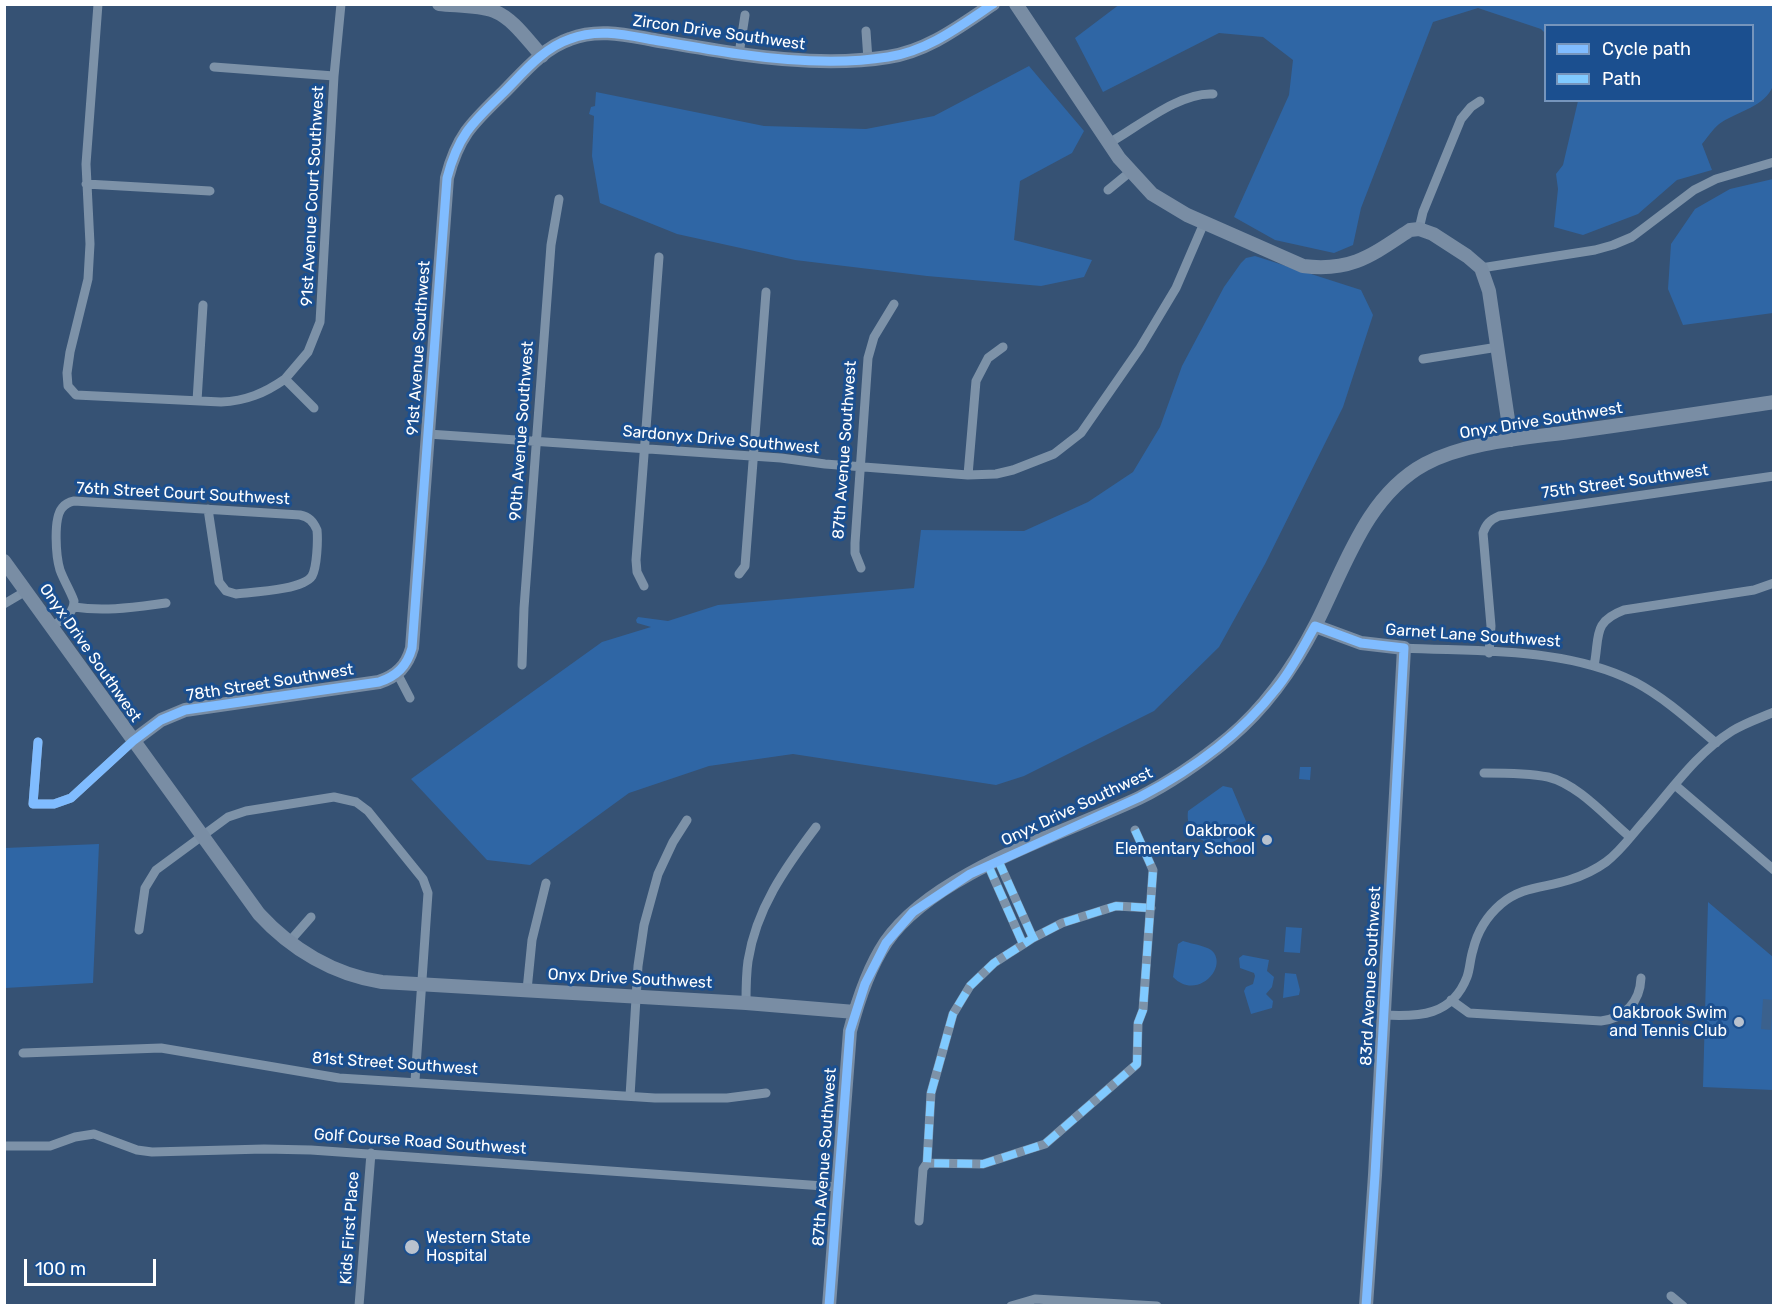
<!DOCTYPE html>
<style>
body{margin:0}
#map{position:relative;width:1778px;height:1310px;overflow:hidden;background:#365274;font-family:Rubik,sans-serif}
canvas{display:block}
.frame{position:absolute;inset:0;border:6px solid #fff;pointer-events:none}
.legend{position:absolute;left:1544px;top:24px;width:210px;height:78px;box-sizing:border-box;background:#1b4f8f;border:2px solid #7695bc;margin:0;padding:8px 10px;list-style:none;font-size:18px;color:#fff}
.legend li{display:flex;align-items:center;gap:12px;height:30px}
.legend b{width:30px;border:2px solid #7695bc}
.scale{position:absolute;left:24px;top:1259px;width:132px;height:27px;box-sizing:border-box;border:3px solid #fff;border-top:0;padding-left:8px;font-size:18px;line-height:21px;white-space:nowrap;color:#fff;-webkit-text-stroke:4px #1b4f8f;paint-order:stroke}
</style>
<div id="map">
<canvas width="1778" height="1310"></canvas>
<div class="frame"></div>
<ul class="legend">
<li><b style="height:8px;background:#80bcff"></b>Cycle path</li>
<li><b style="height:8px;background:#80caff"></b>Path</li>
</ul>
<div class="scale">100 m</div>
</div>
<script>
const g = document.querySelector('canvas').getContext('2d');
g.lineJoin = 'round';
function paint(path, color) {
  g.fillStyle = color;
  g.fill(path, 'evenodd');
}
function trace(path, color, width, dash) {
  g.strokeStyle = color;
  g.lineWidth = width;
  g.lineCap = dash ? 'butt' : 'round';
  g.setLineDash(dash || []);
  g.stroke(path);
}
function write(font, color, halo, rows, align = 'center') {
  g.font = font + ' Rubik,sans-serif';
  g.lineWidth = 6;
  g.setLineDash([]);
  g.textBaseline = 'middle';
  g.strokeStyle = halo;
  g.fillStyle = color;
  for (const [text, x, y, turn = 0] of rows) {
    g.save();
    g.translate(x, y);
    g.rotate((+turn || 0) * Math.PI / 180);
    g.textAlign = isNaN(turn) ? turn : align;
    if (halo) g.strokeText(text, 0, 0);
    g.fillText(text, 0, 0);
    g.restore();
  }
}
paint(new Path2D(`
 M1120 4 1773 5V86C1764 107 1739 111 1722 122 1714 127 1708 137 1702 144L1712 170 1677 180 1638 214 1583 235 1554 227 1558 189 1556 174 1563 165 1578 101 1752 100V26H1546L1545 33 1541 29 1478 8 1433 22 1361 208 1353 245 1334 253 1275 240 1234 217 1289 95 1293 60 1263 37 1219 33 1103 92 1075 38Z
 M1029 66 1084 131 1072 153 1020 181 1014 240 1092 260 1084 277 1041 286 927 276 795 260 677 234 600 203 592 156 594 116 589 114 591 107 595 106 596 92 764 126 866 129 934 116Z
 M1773 179V313L1683 325 1668 289 1671 244 1695 209 1730 189Z
 M1255 256 1361 290 1373 315 1343 407 1265 564 1219 647 1154 711 1024 776 996 785 793 754 709 766 629 793 530 865 487 860 411 779 602 642 651 627 637 623 636 620 638 617 668 621 718 605 914 588 921 530 1024 531 1088 502 1133 472 1160 427 1182 366 1224 287 1241 263 1246 258Z
 M1300 767H1311L1310 780 1299 779Z
 M1223 786 1232 788 1248 826C1235 858 1183 846 1188 811Z
 M99 844 93 983 5 988V848Z
 M1708 902 1773 957V1090L1703 1087Z
 M1286 927 1302 928 1300 953 1284 952Z
 M1183 941C1191 944 1210 946 1214 953 1226 971 1195 1000 1173 977L1178 944Z
 M1243 955 1269 960 1267 971 1274 977 1272 987 1266 994 1273 1001 1272 1008 1251 1014 1244 991 1246 987 1253 984 1255 976 1254 973 1240 968 1239 958Z
 M1285 973 1296 974 1300 990 1299 995 1283 998Z`), '#2f66a5');
paint(new Path2D(`
 M1763 999 1773 1000 1771 1030 1761 1029Z`), '#3b618d');
trace(new Path2D(`
 M98 4 86 164 90 244 88 279 70 352 67 373 68 386 76 395 221 402C246 401 265 393 285 379L314 408
 M866 31 868 60
 M739 54 745 15
 M214 67 334 76
 M1109 143C1138 127 1179 92 1213 94
 M86 184 210 191
 M1108 190 1130 172
 M1419 229 1423 212 1461 119 1471 107 1480 101
 M1481 268 1595 250 1613 245 1632 237 1694 190 1716 179 1774 162
 M1423 359 1498 347
 M285 379 308 352 320 322 334 76 341 4
 M197 401 203 305
 M428 434 781 458 825 464 968 475 996 474 1013 470 1054 454 1081 433 1140 348 1176 288 1204 223
 M968 475 976 381 988 358 1003 347
 M861 568 855 553V543L868 358 874 337 894 304
 M739 574 745 566 766 292
 M644 586 637 572 636 560 659 257
 M4 604 26 591
 M74 607C105 612 135 607 166 603
 M51 627C61 620 74 615 74 601 70 590 64 581 60 570 56 557 53 519 62 508 65 504 69 502 74 501L300 515C309 517 313 521 317 530 318 540 317 567 312 576 303 590 253 592 236 594L226 591 219 582 208 509
 M1404 648C1480 652 1566 647 1635 682 1665 698 1690 721 1716 743
 M1489 653 1491 626 1483 533C1486 524 1490 520 1499 516L1774 476
 M522 665 524 608 551 245 559 199
 M1594 666C1600 636 1592 622 1624 610L1754 590 1774 583
 M397 673 410 698
 M38 742 33 804H54L71 798 133 741
 M1484 773C1505 773 1528 773 1548 777 1578 784 1607 818 1630 837
 M1675 785 1774 870
 M998 860 1033 938
 M988 865 1023 944
 M139 930 145 888 156 870 228 817 246 811 334 797 356 802 368 811 423 879 428 893 415 1081
 M289 942 311 917
 M527 990 532 940 546 883
 M1451 1000 1469 1013 1601 1021C1625 1018 1640 1002 1641 978
 M746 1003C746 989 746 975 748 961 756 909 785 868 816 827
 M1383 1015C1419 1017 1452 1016 1467 977 1470 969 1470 959 1473 950 1477 933 1487 916 1501 904 1523 886 1544 888 1569 880 1582 876 1595 870 1606 862 1622 850 1633 833 1646 819 1673 788 1697 753 1732 731 1745 723 1760 718 1774 712
 M23 1053 161 1048 339 1078 655 1098H727L766 1093
 M630 1096 638 966 644 925 658 874 673 842 687 820
 M4 1146H50L75 1137 94 1134 137 1150 152 1152 264 1149 311 1150 838 1187
 M927 1163 983 1164 1045 1144 1137 1064 1138 1023 1143 1010 1153 870 1135 830
 M919 1221 923 1169 927 1163 931 1093 953 1014 970 986 994 963 1033 938 1062 923 1116 906 1151 908
 M1671 1296 1683 1306
 M359 1306 371 1153
 M1011 1306 1035 1299 1157 1306`), '#7d92a8', 9);
trace(new Path2D(`
 M439 4C456 6 478 5 494 11 514 19 528 41 542 56
 M1016 4 1119 158 1152 194 1187 215 1303 266C1352 272 1372 255 1410 230L1419 229 1433 234 1467 256 1481 268 1489 291 1511 440
 M4 561 259 914C291 949 334 975 382 982L746 1003 855 1012
 M1315 626 1361 643 1404 648 1375 1175 1366 1306
 M133 741 161 720 185 710 379 682C397 676 407 666 412 648L447 178C458 135 473 122 503 93 523 73 543 48 570 39 598 28 626 35 654 40 683 45 711 50 739 54 788 61 839 65 888 57 928 51 960 26 993 4
 M829 1306 850 1031C858 1000 868 969 886 942 934 872 1063 834 1139 798 1171 782 1201 761 1229 738 1266 707 1294 667 1316 624 1345 567 1366 496 1425 464 1469 441 1529 438 1577 431 1643 422 1708 412 1774 402`), '#798da4', 14);
trace(new Path2D(`
 M1135 830 1153 870 1143 1010 1138 1023 1137 1064 1045 1144 983 1164 927 1163 931 1093 953 1014 970 986 994 963 1033 938 1062 923 1116 906 1151 908
 M998 860 1033 938
 M988 865 1023 944`), '#80caff', 8, [15, 8]);
trace(new Path2D(`
 M38 742 33 804H54L71 798 133 741 161 720 185 710 379 682C397 676 407 666 412 648L447 178C458 135 473 122 503 93 523 73 543 48 570 39 598 28 626 35 654 40 683 45 711 50 739 54 788 61 839 65 888 57 928 51 960 26 993 4
 M829 1306 850 1031 865 984 886 943 913 912 970 874 1140 797C1192 770 1240 735 1276 689 1292 670 1303 647 1315 626L1361 643 1404 648 1375 1175 1366 1306`), '#80bcff', 9);
for (const [x, y, r, color] of [
 [1267,840,6,"#b9c2ce"],
 [1739,1022,6,"#b9c2ce"],
 [412,1247,8,"#b9c2ce"]
]) {
  const dot = new Path2D();
  dot.arc(x, y, r, 0, 2 * Math.PI);
  g.fillStyle = color;
  g.fill(dot);
  trace(dot, '#1b4f8f', 2);
}
write('16px', '#fff', '#1b4f8f', [
 ["Zircon Drive Southwest",719,33,8],
 ["91st Avenue Court Southwest",313,196,-87],
 ["91st Avenue Southwest",419,348,-86],
 ["Onyx Drive Southwest",1541,421,-9],
 ["90th Avenue Southwest",522,431,-86],
 ["Sardonyx Drive Southwest",721,440,5],
 ["87th Avenue Southwest",845,450,-86],
 ["75th Street Southwest",1625,482,-8],
 ["76th Street Court Southwest",183,494,3],
 ["Garnet Lane Southwest",1473,636,4],
 ["Onyx Drive Southwest",90,653,55],
 ["78th Street Southwest",270,683,-9],
 ["Onyx Drive Southwest",1077,807,-25],
 ["83rd Avenue Southwest",1371,976,-87],
 ["Onyx Drive Southwest",630,979,3],
 ["81st Street Southwest",395,1064,4],
 ["Golf Course Road Southwest",420,1142,4],
 ["87th Avenue Southwest",825,1157,-86],
 ["Kids First Place",350,1228,-86]
]);
write('16px', '#fff', '#1b4f8f', [
 ["Oakbrook",1255,831],
 ["Elementary School",1255,849],
 ["Oakbrook Swim",1727,1013],
 ["and Tennis Club",1727,1031],
 ["Western State",426,1238,"left"],
 ["Hospital",426,1256,"left"]
], 'right');
</script>
